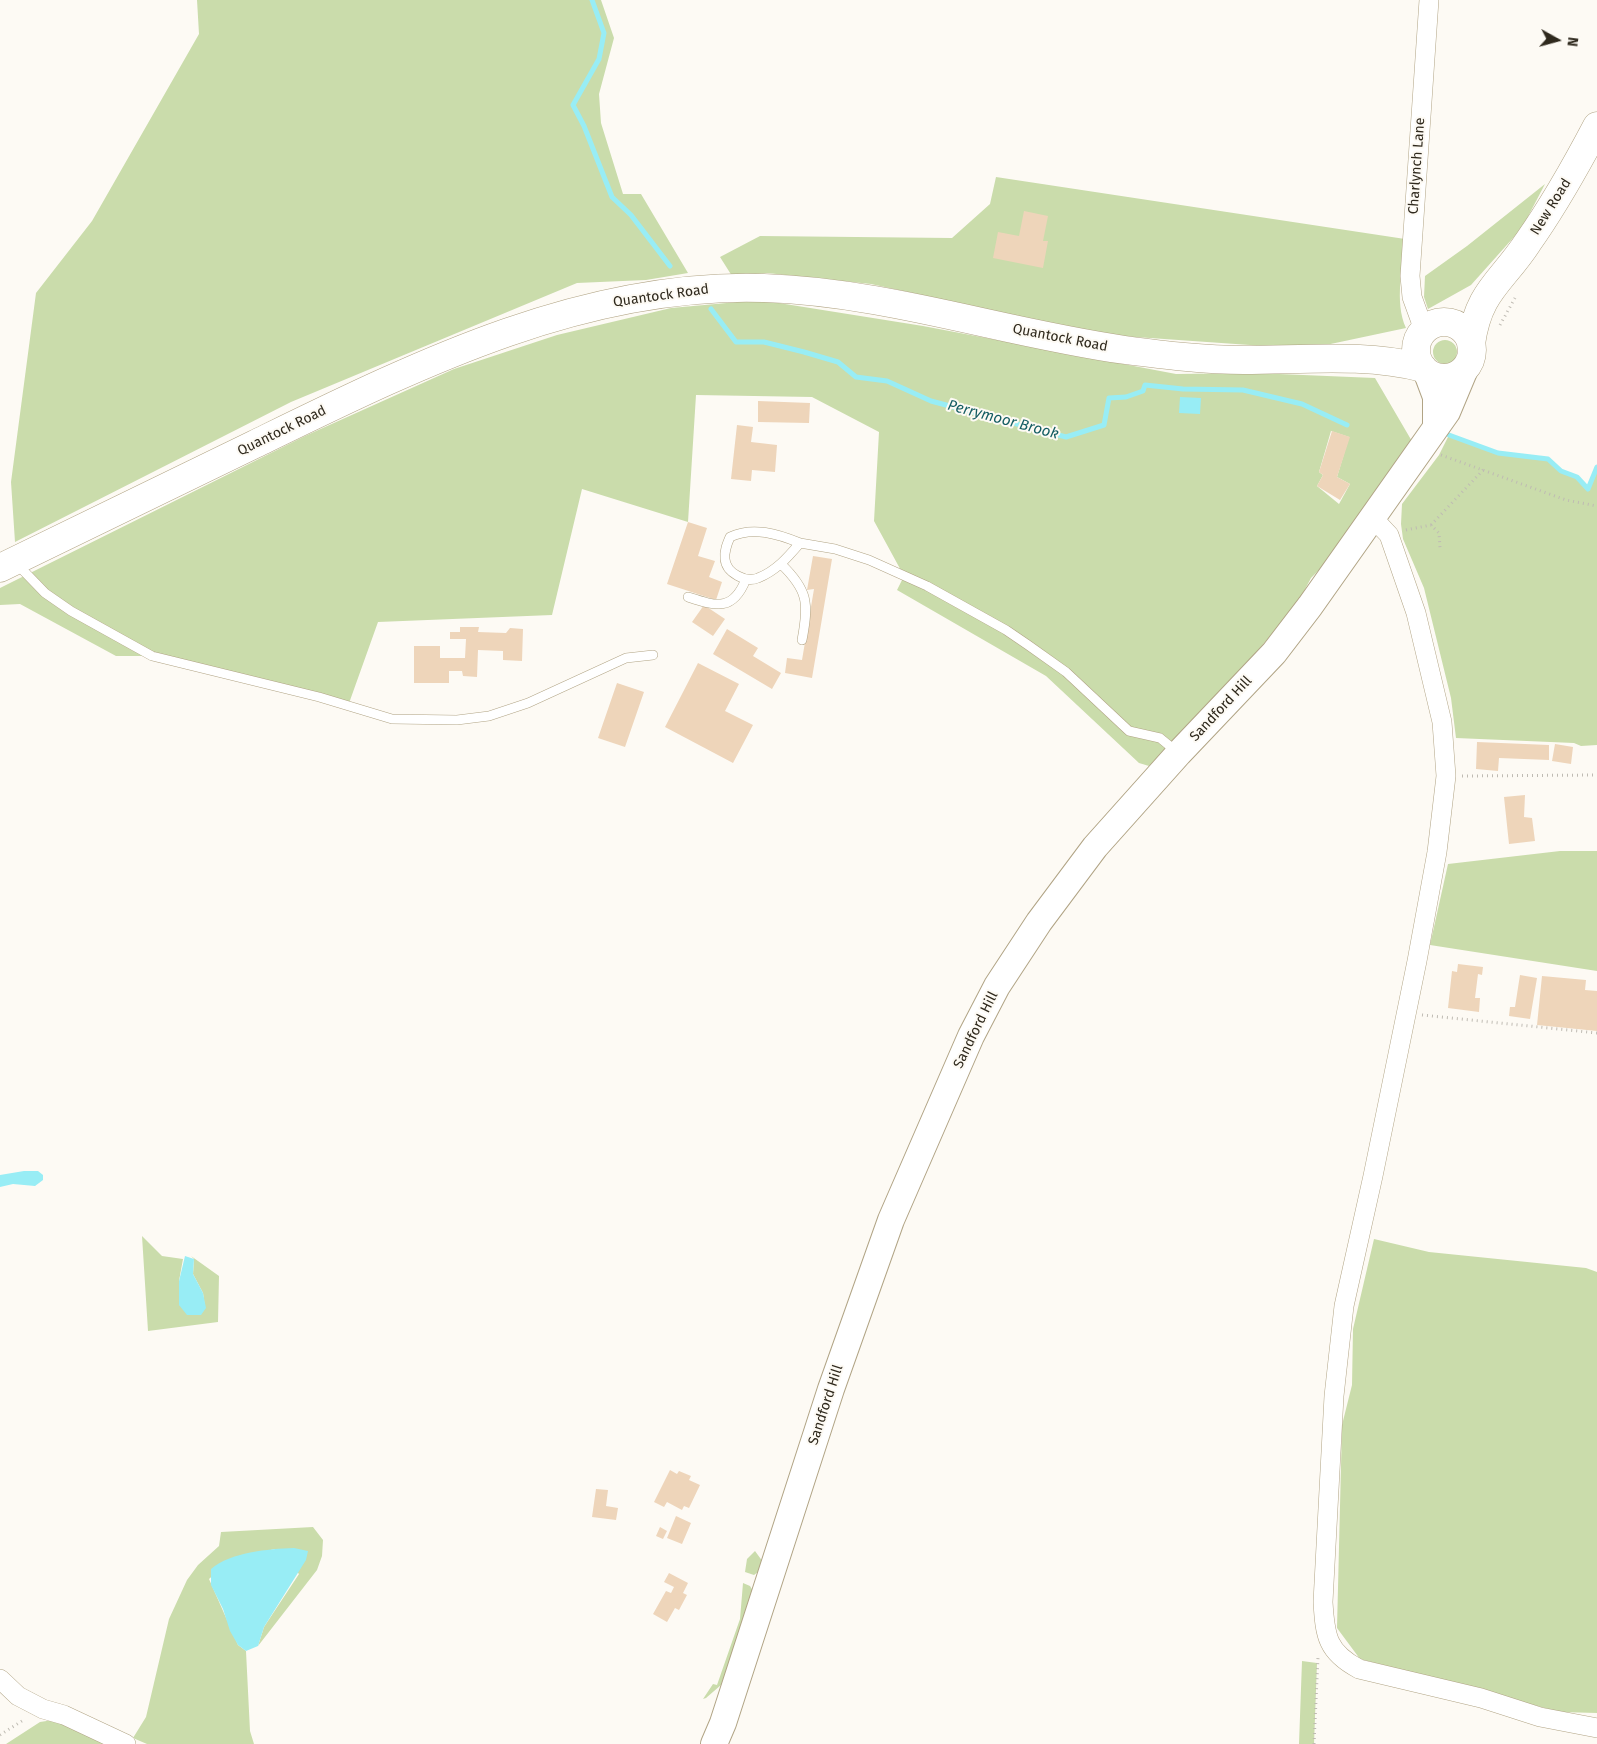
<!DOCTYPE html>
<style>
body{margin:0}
#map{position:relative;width:1597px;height:1744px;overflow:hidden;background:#fdfaf4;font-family:"Fira Sans",sans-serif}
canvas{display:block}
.north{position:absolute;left:1532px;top:15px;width:50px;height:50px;-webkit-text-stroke:4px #fdfaf4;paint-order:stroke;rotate:97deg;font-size:14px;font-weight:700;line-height:20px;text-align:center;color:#2f291d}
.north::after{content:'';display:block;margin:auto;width:18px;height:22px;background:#2f291d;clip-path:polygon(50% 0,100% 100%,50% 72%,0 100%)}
</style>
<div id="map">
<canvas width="1597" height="1744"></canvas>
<div class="north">N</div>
</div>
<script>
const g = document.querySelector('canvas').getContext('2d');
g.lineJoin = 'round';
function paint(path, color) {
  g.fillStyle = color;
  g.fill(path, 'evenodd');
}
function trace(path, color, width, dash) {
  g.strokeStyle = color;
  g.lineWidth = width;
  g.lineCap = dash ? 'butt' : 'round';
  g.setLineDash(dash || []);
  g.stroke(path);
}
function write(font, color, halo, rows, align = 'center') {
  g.font = font + ' "Fira Sans",sans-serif';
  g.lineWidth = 4;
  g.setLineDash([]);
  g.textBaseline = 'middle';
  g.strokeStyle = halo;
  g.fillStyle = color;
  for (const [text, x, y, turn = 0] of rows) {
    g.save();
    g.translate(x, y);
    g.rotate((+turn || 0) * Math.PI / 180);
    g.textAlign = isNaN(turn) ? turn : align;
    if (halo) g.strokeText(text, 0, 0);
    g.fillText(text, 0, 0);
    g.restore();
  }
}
paint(new Path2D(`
 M197 0H601L614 38 599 94 601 123 623 194H641L688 273 646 280 577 283 291 402 15 542 11 482 36 293 92 221 199 34Z
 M996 177 1405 239C1403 267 1394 302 1406 328L1307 349 1107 335 871 284 767 273 732 276 720 257 760 236 952 238 990 204Z
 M1545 184 1522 228 1471 285 1428 309 1424 297 1425 276 1467 246Z
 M760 300 923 326 1176 374 1255 373 1375 378 1413 443 1347 542 1311 578 1295 608 1181 738 1149 766 1139 763 1046 676 897 590 904 576 874 521 879 432 812 397 696 395 688 522 582 489 552 615 378 622 348 706 152 656H116L20 604 0 605V588L305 436 454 369 557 335 671 308ZM1331 431 1349 437 1337 477 1350 484 1339 504 1317 486 1323 475 1319 472Z
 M1433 352a12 12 0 1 1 24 0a12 12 0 1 1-24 0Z
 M1449 435 1498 453 1548 459 1561 471 1577 477 1587 488 1597 467V745L1581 746 1574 743 1456 738 1451 698 1424 588 1403 539 1401 524 1402 504 1439 455Z
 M1560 851H1597V971L1430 945 1448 864Z
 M142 1236 162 1256 183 1259 179 1281V1305L205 1308 203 1293 193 1274 194 1259 191 1256 219 1276 218 1322 148 1331Z
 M1374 1239 1429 1252 1586 1268 1597 1272V1713L1560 1712 1360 1659 1337 1628 1342 1425 1352 1385 1353 1329Z
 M313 1527 323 1540 322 1556 317 1570 258 1646 264 1627 299 1574 275 1549 231 1559 209 1579 238 1645 246 1651 250 1731 254 1744H147L133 1738 146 1717 169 1619 187 1580 198 1565 219 1546 221 1532Z
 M755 1551 763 1562 762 1569 754 1575 745 1572 747 1559Z
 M743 1583 750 1586 753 1591 721 1685 706 1698 703 1699 713 1684 717 1685 740 1619Z
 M1302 1661 1317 1663 1314 1744H1299Z
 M53 1720 105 1744H6L40 1722Z`), '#cadcab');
paint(new Path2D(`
 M1180 397 1201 398 1200 414 1179 413Z
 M24 1171H38L43 1175V1180L35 1186 13 1184 0 1187V1175Z
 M185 1256 194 1259 193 1274 203 1293 206 1308 201 1315H187L179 1305V1281Z
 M294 1548 308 1551 306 1560 264 1627 258 1646 246 1651 238 1645 230 1631 223 1609 211 1585V1569C231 1552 268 1549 294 1548Z`), '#98edf5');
trace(new Path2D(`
 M592 0 604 33 599 59 573 105 584 126 612 197 631 215 670 266
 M711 309 736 342H764L804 352 838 362 856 377 887 381 931 401 1066 437 1104 425 1109 398 1126 397 1143 391 1145 385 1183 389 1243 390 1302 404 1347 425
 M1449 435 1498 453 1548 459 1561 471 1577 477 1588 489 1597 467`), '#98edf5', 5);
paint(new Path2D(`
 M1024 211 1048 216 1043 241H1048L1043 268 993 258 998 232 1019 236Z
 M758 401 810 403 809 423 758 422Z
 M737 425 753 427 751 442 777 445 775 472 752 470 751 481 731 479Z
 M1332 431 1350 437 1337 477 1350 484 1340 500 1317 486 1323 475 1319 472Z
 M688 522 707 528 698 556 715 561 709 577 722 582 716 600 667 584Z
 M813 556 832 559 812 678 785 673 787 658 802 660 814 589 807 590Z
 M704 605 725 619 713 636 692 622Z
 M460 627H479L478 632 506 633 510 628 523 629 522 661 503 660V651L478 650 477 677 463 676 462 671H449V683H414V646H440V658H465L466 639H450V632H460Z
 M727 629 758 648 753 656 781 673 772 689 713 654Z
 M698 663 739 684 725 711 753 725 733 763 665 727Z
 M617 683 644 692 625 747 598 738Z
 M1477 742 1549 745V760L1499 758 1498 771 1476 769Z
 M1555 744 1573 747 1571 764 1552 761Z
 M1525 795 1524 817 1532 818 1535 841 1509 844 1504 797Z
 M1458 964 1483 967 1482 975 1478 974 1475 998H1480L1479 1012 1448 1008 1452 971 1457 972Z
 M1520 975 1537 978 1530 1019 1509 1016 1510 1007H1515Z
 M1542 976 1586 980 1585 990 1597 991V1031L1537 1025Z
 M670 1470 677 1474 679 1471 691 1476 689 1480 700 1485 689 1508 684 1506 682 1510 667 1502 664 1507 654 1502Z
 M596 1489 608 1490 606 1506 618 1508 616 1520 592 1517Z
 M676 1516 691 1523 682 1544 667 1538Z
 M660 1527 667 1531 663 1539 656 1536Z
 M669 1573 688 1583 683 1593 687 1595 679 1610 675 1608 667 1622 653 1614 666 1591 671 1593 674 1587 664 1582Z`), '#eed5ba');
const service = new Path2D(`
 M800 543C778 534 753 526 730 537 727 544 724 551 725 559 726 573 746 583 758 578 776 571 788 557 800 543L835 549 869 560 927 586 1006 630 1028 645 1066 672 1129 731 1160 738 1177 752
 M16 563 45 593 71 611 152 656 319 697 392 719 457 720 489 716 528 703 626 658 653 655
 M781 564C808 590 809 603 802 640
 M688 597C716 606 733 612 746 579`);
const minor = new Path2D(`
 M1424 330 1412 297 1410 276 1429 0
 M1373 518 1389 535 1416 613 1442 722 1446 776 1437 852 1417 961 1373 1176 1344 1306 1334 1396 1323 1602C1325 1636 1327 1652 1359 1669L1481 1698 1540 1717 1597 1728
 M0 1679 18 1696 43 1709 64 1715 126 1744`);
const secondary = new Path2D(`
 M1427 373 1436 397V426
 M714 1744 723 1723 831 1389 891 1220 971 1036 997 986 1039 922 1095 847 1179 753 1274 653 1310 606 1447 412 1465 369`);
const primary = new Path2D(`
 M1416 350a28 28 0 1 1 56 0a28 28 0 1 1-56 0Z
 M1471 344C1478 291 1502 282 1528 242 1554 205 1576 166 1597 126
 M0 568C85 526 170 486 255 444 415 366 582 282 764 288 887 292 1004 333 1125 350 1164 355 1204 360 1244 360 1302 360 1366 353 1423 368`);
trace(service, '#b1a485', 10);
trace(minor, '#b1a485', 20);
trace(secondary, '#b1a485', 28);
trace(primary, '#b1a485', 29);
trace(new Path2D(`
 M1500 325 1515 298
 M1441 455 1566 500 1597 506
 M1431 525 1484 469
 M1406 530 1431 525 1439 533 1440 548
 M1462 776 1597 775
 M1422 1015 1597 1033
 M0 1735 25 1719
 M1314 1744 1318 1657`), '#bfbbb3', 3, [1, 4]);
trace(service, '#fff', 9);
trace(minor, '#fff', 19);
trace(secondary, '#fff', 26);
trace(primary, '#fff', 28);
write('14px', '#2f291d', '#fdfaf4', [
 ["Charlynch Lane",1417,166,-86],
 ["New Road",1551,207,-58],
 ["Quantock Road",661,296,-8],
 ["Quantock Road",1060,338,11],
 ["Quantock Road",282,431,-26],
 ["Sandford Hill",1221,709,-47],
 ["Sandford Hill",976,1030,-64],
 ["Sandford Hill",826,1405,-72]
]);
write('italic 15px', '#145d63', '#fdfaf4', [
 ["Perrymoor Brook",1003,420,15]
]);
</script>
